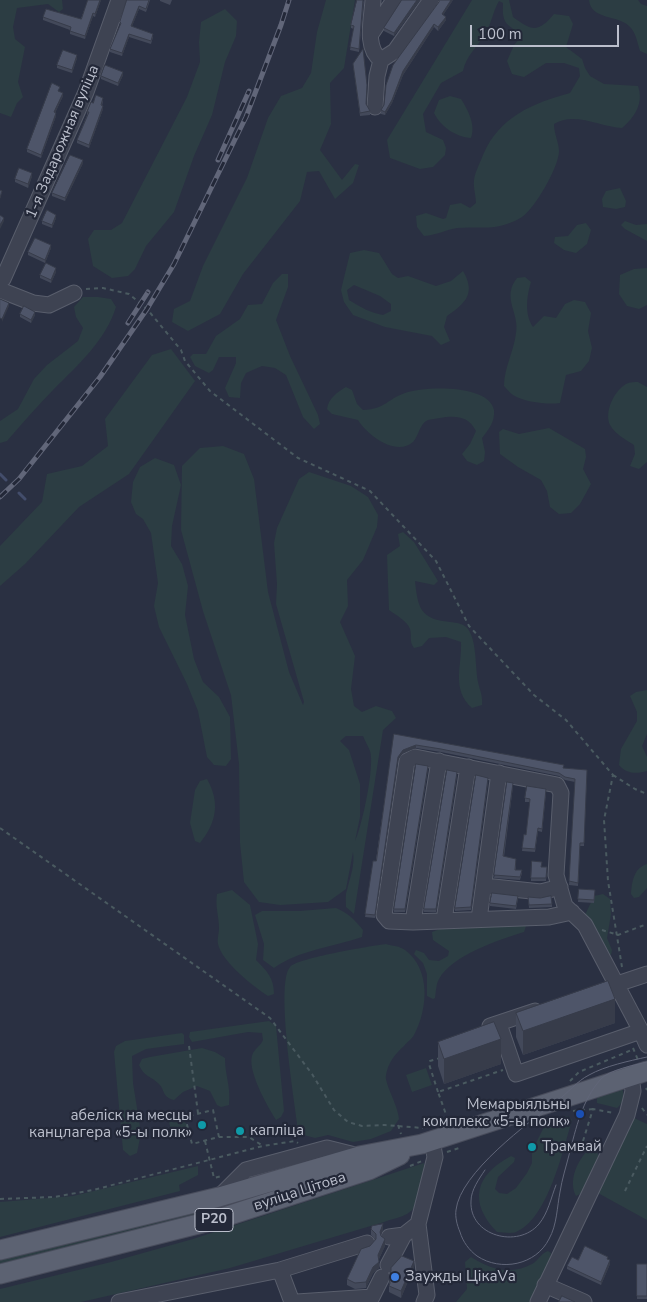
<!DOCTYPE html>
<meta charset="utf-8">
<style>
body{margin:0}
#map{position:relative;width:647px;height:1302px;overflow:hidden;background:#2a3042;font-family:"Nunito Sans",sans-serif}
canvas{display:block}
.scale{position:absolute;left:470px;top:25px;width:149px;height:22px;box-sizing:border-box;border:2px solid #bbbfcc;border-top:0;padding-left:6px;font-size:15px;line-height:18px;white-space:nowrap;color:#bbbfcc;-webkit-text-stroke:4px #232838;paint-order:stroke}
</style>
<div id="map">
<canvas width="647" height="1302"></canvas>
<div class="scale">100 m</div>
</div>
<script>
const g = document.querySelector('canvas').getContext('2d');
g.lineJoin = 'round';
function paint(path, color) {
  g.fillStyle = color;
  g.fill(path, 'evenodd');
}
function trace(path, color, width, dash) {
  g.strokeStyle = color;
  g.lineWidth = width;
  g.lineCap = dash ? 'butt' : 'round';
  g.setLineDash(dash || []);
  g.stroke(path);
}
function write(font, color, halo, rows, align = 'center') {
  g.font = font + ' "Nunito Sans",sans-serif';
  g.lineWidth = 4.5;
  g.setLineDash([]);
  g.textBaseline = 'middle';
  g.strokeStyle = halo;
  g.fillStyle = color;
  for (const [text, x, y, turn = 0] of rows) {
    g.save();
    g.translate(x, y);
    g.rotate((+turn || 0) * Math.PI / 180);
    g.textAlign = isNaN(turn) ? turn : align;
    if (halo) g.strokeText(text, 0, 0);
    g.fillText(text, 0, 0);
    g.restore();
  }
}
paint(new Path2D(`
 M0 0H62L63 9 59 12 48 4 17 8 13 27 15 39 25 47 18 82 23 97 17 103 11 117 0 113Z
 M326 0H355L344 68 330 83 331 124 320 150 342 180 355 164 359 165 353 183 335 199 319 171 307 172 300 201 243 274 220 314 188 331 172 322 174 309 190 301 203 266 247 178 268 118 281 96 302 88 311 73 317 32Z
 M472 0H509L513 17C532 31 538 33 554 14L569 16 573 24 566 47 582 59 585 68 590 76 604 84 638 86C644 103 635 117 622 128 601 127 574 111 554 124 554 134 559 143 559 151 559 167 535 208 522 217 518 220 512 222 507 224 491 230 474 226 457 228 444 230 438 235 424 236L417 227 416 216 426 213 443 219 446 218 450 205 461 203 470 208 476 203C476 196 473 187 474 180 475 172 480 163 483 155 499 117 533 103 570 93L580 76 579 68 564 63H546L524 77 512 74 507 61 514 45 521 37V34C505 24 502 22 503 3L499 1C493 11 491 25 485 34 478 46 466 56 463 71L441 83 423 114 426 132 443 140 446 148 445 155 433 167 420 169 390 158 387 140Z
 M589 0H638L641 4 647 6V54L640 51C637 42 636 32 629 26 618 15 591 20 589 0Z
 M225 9 237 21 236 36 225 62 212 115 194 156 174 212 146 246 135 269 128 276 112 278 93 266 88 239 94 230H111L122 223 187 97 200 62 199 42 201 22Z
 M450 96 461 99C468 110 476 125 471 138 456 137 441 127 434 113L439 100Z
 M620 188 626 201 625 207 616 209 603 207 602 199 606 191Z
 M625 221 636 225 647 224V241L625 229 621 225Z
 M586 223 591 230 587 244 576 253 564 250 554 243 555 237 568 236 577 225Z
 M364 250 379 253 392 274 398 278 408 276 436 286 451 281 463 271C476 293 466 303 447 316L444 327 450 341 441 345 432 336 385 327 353 315 344 302 341 290 350 253ZM354 285 380 296 391 304V311L383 315C371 313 360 307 349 300L347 290Z
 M647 268V305L639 309 627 306 619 294 620 275 634 269Z
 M282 274H288V287L276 320 290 356 318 415 320 424 314 429 303 417 286 375 275 368 262 366 246 373 241 383 240 398 229 397 225 388 236 363V357H219L213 370 209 373 195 366 190 357 193 354H206L216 336 240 319 248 305 262 304 273 283Z
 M525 277 531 282C527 295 524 314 533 327L544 316 556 318 565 304 574 300 585 302 591 313 588 331 592 348 589 361 581 371 566 375 560 403C548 405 524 402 513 395 510 393 507 389 504 386 504 368 514 351 516 333 520 313 501 298 517 278Z
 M83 297H98L111 299 116 307C106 340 78 365 54 389 37 406 22 424 7 441L0 443V421L18 409 34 379 47 365 78 341 83 328 76 317 74 307Z
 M171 349 195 381 129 474 79 507 25 564 0 586V546L42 502 47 474 82 466 108 446 105 419 152 355Z
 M638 382 647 387V462L639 469 630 466 635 454 634 445C626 440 615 434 610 425 604 412 614 391 626 384 630 382 634 382 638 382Z
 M346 387 352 390 357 404 363 410C386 409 387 399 405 393 424 386 489 384 494 410 495 422 489 429 482 438L485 452 484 461 477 465 467 461 462 454 470 444 476 431C469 416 455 415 440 418 436 419 431 419 428 420 419 424 419 436 413 442 396 457 367 435 358 420L332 414 327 409C328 399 337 392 346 387Z
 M549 428 585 449 586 457 583 469 591 484 580 504 571 513 559 514 550 507 547 491 541 480 518 467 500 454 499 432 503 429 519 434Z
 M223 446 244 454 254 479 268 592 289 672 303 705 304 702 276 604 277 584 274 543 277 528 299 479 309 472 351 486 368 497 378 515 377 527 363 560 347 580 348 606 340 622 355 656 351 689 354 706 362 712 376 706 392 711 396 718 383 730 354 914 346 907C346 901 345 895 347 890 350 877 355 866 353 852L346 889 328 902 280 905 259 902 244 882 240 843 239 764 231 695 203 611 181 530 182 466 200 448ZM346 736H363C365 741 368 746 370 751 375 766 362 826 355 841L360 817V784L349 750 340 741Z
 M155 458 174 465 181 485 172 526 171 546 182 564 188 586 185 615 194 659 203 682 219 697 230 717 231 759 226 766 214 765 207 757 198 711 187 684 159 627 154 606 158 583 151 533 143 519 136 514 131 502 133 482 140 467Z
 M403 532 414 542 438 581 434 585 415 581C418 608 420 619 450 622 457 623 463 623 468 629 477 641 475 668 478 682 480 691 483 696 482 705L472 708C451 689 462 667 461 642L446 637 429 638 422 646 414 648C409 642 412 636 410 629 407 621 396 615 389 610L387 555 400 546 398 534Z
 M647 690V734L642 746 647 757V771C637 774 626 774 619 765L621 749 637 721V712L630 696 636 692Z
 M207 779C220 802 217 822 200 843L195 841 190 823 195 790 200 781Z
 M647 864V888L639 897 634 898 631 894C632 881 634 868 647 864Z
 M232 890 250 905 258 944 256 960C267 971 274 978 274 994L268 996C253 986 222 962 218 944 217 939 219 933 219 928 219 915 215 908 217 894Z
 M603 894 610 899 611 914 607 938 612 950 611 955 607 954 585 915 594 896Z
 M336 908C348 913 354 919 363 930L362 937C333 947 299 950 274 968L263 960 264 944 255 915 262 911H300Z
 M518 923 526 926 524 932C499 940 452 955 439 979 436 984 436 992 435 998L433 999 427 996V974L423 963 414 954 416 950 424 953 429 960 439 961 448 956 449 951 433 940 432 932 445 927Z
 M386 944C392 946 400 946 405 950 431 969 428 1009 414 1035 412 1039 407 1042 404 1046 395 1054 388 1063 386 1075 384 1083 398 1105 399 1119L391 1131 371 1139 353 1142 328 1135 315 1138 304 1135 298 1130C295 1104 275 984 290 967 297 958 371 946 386 944Z
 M269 1021 276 1026 284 1111 281 1117 276 1120C268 1107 245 1068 253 1053 256 1048 261 1045 263 1040L262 1033 248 1032 192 1042 189 1037 190 1032Z
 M182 1033 184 1035V1044L146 1049 132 1056 133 1083 141 1133 137 1153 130 1156 123 1150 114 1052 116 1046 125 1041Z
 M202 1048 215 1052 225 1058C225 1076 231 1086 229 1105L221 1107 217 1105 210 1091 197 1086 183 1092 174 1100C162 1097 165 1090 159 1084 150 1075 145 1078 139 1065L142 1059 150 1057Z
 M426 1068 432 1085 412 1092 406 1075Z
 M622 1086C624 1096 625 1101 617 1108L597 1103V1094Z
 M568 1116 572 1120C563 1150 548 1219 516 1232 511 1234 503 1232 497 1232 468 1202 475 1175 511 1156L515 1158 514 1162 498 1177 495 1189 499 1193 507 1194 516 1188 527 1173 532 1163V1151L548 1119Z
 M175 1117C185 1119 189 1125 190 1135L184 1137 171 1130 169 1122Z
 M634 1118 647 1124V1220L598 1193Z
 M596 1150 599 1157 584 1192 576 1196C568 1181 577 1162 587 1151Z
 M424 1163C424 1179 423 1205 407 1214 400 1218 391 1219 384 1222L230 1268 81 1302H0V1289L111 1262 193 1239Z
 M198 1166V1175L179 1185 180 1191 0 1237V1202L73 1196Z
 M246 1197 249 1199 248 1203 0 1268V1260Z
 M548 1251 551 1253 549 1264 530 1302H456L467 1289 465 1262 471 1257C490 1269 510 1276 532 1264 539 1260 540 1254 548 1251Z`), '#2c3d43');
trace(new Path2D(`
 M0 474 6 480
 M19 493 25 499`), '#434d6b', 3);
const minor = new Path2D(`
 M373 0C372 18 364 48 381 60L395 51 431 0
 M371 34 394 0
 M375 107 377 76 381 60
 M0 281 3 279 86 92 119 0
 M0 290 33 303 49 305 74 293
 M484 886 541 892 560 887
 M572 912 549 917 413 922 389 921 384 915 407 761 415 757 557 785 561 793 556 875 565 906 585 925 641 1031 647 1045
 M479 919 499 773
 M444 920 468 767
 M413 922 439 761
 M617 984 647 974
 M499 1024 516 1074 641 1031
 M490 1026 535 1011
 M219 1197 246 1170 327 1148 359 1156
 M418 1224 427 1295 424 1302
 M389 1237 404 1235 418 1224 435 1157 432 1141
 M388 1265 404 1235
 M280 1270 292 1302
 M545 1285 584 1302
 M119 1302 280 1270 367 1243
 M297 1302 372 1297 382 1277
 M538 1302 627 1115 633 1091 631 1076`);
const major = new Path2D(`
 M0 1250 219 1197 359 1156 422 1144 647 1071
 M0 1274 218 1219 369 1170 400 1155`);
trace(minor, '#595e6c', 17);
trace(major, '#484c5b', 21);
trace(new Path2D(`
 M86 289 103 288 129 294 147 309 181 350 185 361 210 391 298 458 370 491 436 561 469 626 534 695 566 720 613 775 604 820 608 881 622 967
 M613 775 635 789 647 794
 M0 828 270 1018 312 1074 334 1110 348 1122 362 1126 385 1125 423 1128
 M602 930 618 935 647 924
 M189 1046 198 1113
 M633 1048 638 1060
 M570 1081 579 1072 634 1049
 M646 1088 647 1090
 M438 1092 429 1064 430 1061 440 1058
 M642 1108 647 1115
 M573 1111 593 1109
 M448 1120 438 1092 503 1070
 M398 1125 401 1134
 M219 1137 213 1110 185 1117 192 1144 219 1137H249L263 1146
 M205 1141 214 1178 222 1176
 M583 1141 593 1109 614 1113
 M447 1152 459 1148
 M410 1166 422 1161
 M625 1191 647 1146
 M0 1199 54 1197 93 1190 263 1146 295 1141 298 1143`), '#4a5a60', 2, [4, 4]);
trace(minor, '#3e4352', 15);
trace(major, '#5c6272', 19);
trace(new Path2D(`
 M647 1057C629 1061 605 1066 589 1075 577 1081 568 1093 557 1101 528 1123 460 1173 456 1210 455 1217 457 1225 460 1232 463 1242 469 1250 477 1256 501 1272 536 1265 549 1239 557 1225 557 1207 560 1192 562 1179 566 1167 569 1155 576 1128 582 1100 601 1079 609 1070 635 1065 647 1062
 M485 1170C479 1179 471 1190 471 1201 469 1236 518 1249 539 1224 548 1213 551 1198 556 1185`), '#616679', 1);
const rail = new Path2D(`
 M218 160 249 91
 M128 323 148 292
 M0 497 19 479 100 377 147 309 174 264 246 117 281 25 289 0`);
trace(rail, '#616679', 5);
trace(rail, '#232838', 3, [9]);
paint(new Path2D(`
 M88 0H101L95 17 93 16 85 39 70 34V30L43 20V17L81 19Z
 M127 0H150L146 12 139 9 132 26 153 37 151 44 129 37 122 56 110 52V49L120 26V22Z
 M160 0H172L170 5 160 1Z
 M364 0 359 52 350 50 354 29 351 28V25Z
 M402 0H420L394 36 384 31V28Z
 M453 0 443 15 446 20 438 31 434 27 403 75 392 103 385 115 381 114V110L439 2Z
 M77 58 72 73 57 68V65Z
 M353 64 366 104 370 111V115L360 116Z
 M123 75 118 86 101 79V76Z
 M60 90 59 91 63 96 55 113 56 116 41 158 27 152V149Z
 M103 101 102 106 103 109 89 148 77 143V140L87 115V112L93 103Z
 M83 163 65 201 52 196V193Z
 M32 176 28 188 15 182V179Z
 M56 218 52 228 42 224V221Z
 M51 248 45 263 28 255V252Z
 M56 272 51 283 40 278V275Z
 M20 314 35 315 31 323 20 317Z
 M394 734 563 768 587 770 584 846H580L578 886 569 885 575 782 565 780 559 776 441 752 416 748 403 753 398 760 375 918 365 917 376 861Z
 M428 769 405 912H394V909Z
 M457 775 436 912H424V909Z
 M488 781 471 910 455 911V908Z
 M513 786 504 857 516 862V870L522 873 520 880 494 878Z
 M546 792 542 832 538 831 535 852 522 851 524 834 526 835 530 802H525V798Z
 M542 867H547L546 881H531V878Z
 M579 889 595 890 594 903 578 902Z
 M528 897 540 898 552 904V907L529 908Z
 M518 899 516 909 490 906V903Z
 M516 1013 615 1023 523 1055 516 1037Z
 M438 1042 501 1064 444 1084 438 1066Z
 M371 1229 383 1230 381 1235 385 1246 379 1259V1268L373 1273 366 1288 355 1289 347 1285V1279L370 1246 376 1240 371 1235Z
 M608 1259 610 1264 601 1285 567 1269V1266L578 1260Z
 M637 1264H647V1299H637Z
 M414 1267 401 1298 389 1292V1278L391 1273V1268Z`), '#43495a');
paint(new Path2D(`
 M100 0H101L95 17V14Z
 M417 0H420L394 36V33Z
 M451 0H453L442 17V14Z
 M139 6V9L131 29V26Z
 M93 13V16L85 39V36Z
 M446 17V20L438 31V27Z
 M434 24V27L403 75 392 103 385 115V112L403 71Z
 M129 34V37L122 56V53Z
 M77 55V58L72 73V70Z
 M123 72V75L118 86V83Z
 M63 93V96L54 115V112Z
 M103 106V109L89 148V145Z
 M56 113V116L41 158V155Z
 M83 160V163L65 201V198Z
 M32 173V176L28 188V184Z
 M56 215V218L52 228V225Z
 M4 218V221L0 229V225Z
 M51 245V248L45 263V260Z
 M56 268V272L51 283V280Z
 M9 303V306L2 322V319Z
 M35 312V315L31 323V320Z
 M416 745V748L403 753 398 760 375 918 398 757 403 750Z
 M428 766V769L405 912V909Z
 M457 772V775L436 912V909Z
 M615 999V1023L523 1055V1031Z
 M501 1039V1064L444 1084V1059Z
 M383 1224V1230L380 1238V1232Z
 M385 1239V1246L378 1261V1255Z
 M610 1260V1264L601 1285V1282Z
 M414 1261V1267L401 1298V1291Z
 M379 1262V1268L373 1273 366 1288V1282L373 1267Z`), '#373c4a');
const building = new Path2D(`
 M88 0H100L95 14 93 13 85 36 70 31 71 27 43 17 46 9 81 19Z
 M127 0H149L146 9 139 6 131 26 153 34 151 41 129 34 122 53 110 49 121 23 120 22Z
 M357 0H363L359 49 350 47 354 26 351 25Z
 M402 0H417L394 33 384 28Z
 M439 0H451L442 14 446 17 438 27 434 24 403 71 392 100 385 112 381 110 384 105 386 85 393 65 439 2Z
 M363 49 367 85 366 104 370 111 360 113 353 64Z
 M63 50 77 55 72 70 57 65Z
 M105 65 123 72 118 83 101 76Z
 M52 83 60 87 58 91 63 93 54 112 56 113 41 155 27 149Z
 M96 95 103 98 101 105 103 106 89 145 77 140 89 112H87L91 102 93 103Z
 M70 155 83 160 65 198 52 193Z
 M19 168 32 173 28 184 15 179Z
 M0 190 2 191 0 198Z
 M47 210 56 215 52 225 42 221Z
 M0 215 4 218 0 225Z
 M35 238 51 245 45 260 28 252Z
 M46 263 56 268 51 280 40 275Z
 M0 299 9 303 2 319 0 318Z
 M24 306 35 312 31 320 20 314Z
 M394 734 564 765 563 768 587 770 584 843H580L578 883 569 881 575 779 565 777 559 773 441 749 416 745 403 750 398 757 375 915 365 914 373 861H376Z
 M416 764 428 766 405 909H394Z
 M447 770 457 772 436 909H424Z
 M476 775 488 778 471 907 455 908Z
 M507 782 513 783 503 856 516 859 515 870H522L520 877 494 875Z
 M527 786 546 789 542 829 538 828 535 849 522 848 524 834 526 835 530 799 525 798Z
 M532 861 542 862 541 867H547L546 878H531Z
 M579 889 595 890 594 900 578 899Z
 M492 893 518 896 516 906 490 903Z
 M551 896 552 904 529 905 528 897 540 898Z
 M608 981 615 999 523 1031 516 1013Z
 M494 1022 501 1039 444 1059 438 1042Z
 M383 1224 380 1232 381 1236 385 1239 378 1255 379 1262 373 1267 366 1282 355 1283 347 1279 361 1249 370 1246 376 1239V1234L371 1229 372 1226Z
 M585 1246 608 1257 607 1259 610 1260 601 1282 567 1266 572 1257 578 1260Z
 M402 1256 414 1261 401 1291 389 1286 390 1283 389 1278 391 1271V1268Z
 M637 1264H647V1296H637Z
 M562 1296 575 1302H559Z`);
paint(building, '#4e5569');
trace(building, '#373c4a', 1);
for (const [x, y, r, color] of [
 [580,1114,5,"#1a4fb4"],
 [202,1125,5,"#0f9aa8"],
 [240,1131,5,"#0f9aa8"],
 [532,1147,5,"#0f9aa8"],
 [395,1277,5,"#3f7fe0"]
]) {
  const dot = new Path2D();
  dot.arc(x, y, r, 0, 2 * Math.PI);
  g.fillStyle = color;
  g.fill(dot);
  trace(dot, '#232838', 2);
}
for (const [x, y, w] of [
 [214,1220,38]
]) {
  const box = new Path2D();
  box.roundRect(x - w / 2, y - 11.5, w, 23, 4);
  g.fillStyle = '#232838';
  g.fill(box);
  trace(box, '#bbbfcc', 1);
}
write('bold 14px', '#bbbfcc', null, [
 ["Р20",214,1220]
]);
write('15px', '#bbbfcc', '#232838', [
 ["1-я Задарожная вуліца",63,142,-67],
 ["вуліца Цітова",300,1192,-18]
]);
write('15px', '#bbbfcc', '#232838', [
 ["Мемарыяльны",570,1105,"right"],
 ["комплекс «5-ы полк»",570,1122,"right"],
 ["абеліск на месцы",192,1116,"right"],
 ["канцлагера «5-ы полк»",192,1133,"right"],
 ["капліца",250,1131],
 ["Трамвай",542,1147],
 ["Заужды ЦікаVа",405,1277]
], 'left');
</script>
